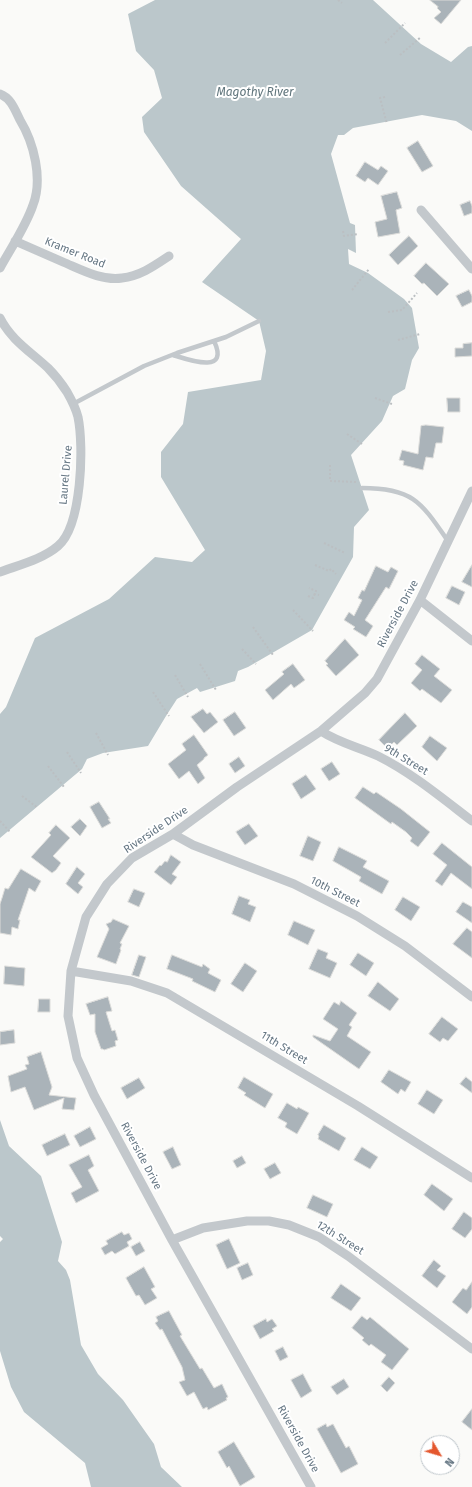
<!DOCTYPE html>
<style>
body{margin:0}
#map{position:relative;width:472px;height:1487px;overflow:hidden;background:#fafaf8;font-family:"Fira Sans",sans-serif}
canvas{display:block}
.north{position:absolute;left:420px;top:1435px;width:40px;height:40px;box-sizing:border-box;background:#fff;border:1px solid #c1c8cd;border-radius:50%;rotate:128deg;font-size:11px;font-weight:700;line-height:16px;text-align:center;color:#657683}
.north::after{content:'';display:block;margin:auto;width:14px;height:18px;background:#e4572e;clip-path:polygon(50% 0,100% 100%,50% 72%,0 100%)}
</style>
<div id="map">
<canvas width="472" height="1487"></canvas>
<div class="north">N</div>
</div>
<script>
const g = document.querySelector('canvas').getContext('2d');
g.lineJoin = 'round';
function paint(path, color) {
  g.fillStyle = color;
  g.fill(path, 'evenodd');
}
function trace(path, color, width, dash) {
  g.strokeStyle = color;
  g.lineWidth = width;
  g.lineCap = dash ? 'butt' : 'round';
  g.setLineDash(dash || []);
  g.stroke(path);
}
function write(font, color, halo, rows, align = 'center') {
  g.font = font + ' "Fira Sans",sans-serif';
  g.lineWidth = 4;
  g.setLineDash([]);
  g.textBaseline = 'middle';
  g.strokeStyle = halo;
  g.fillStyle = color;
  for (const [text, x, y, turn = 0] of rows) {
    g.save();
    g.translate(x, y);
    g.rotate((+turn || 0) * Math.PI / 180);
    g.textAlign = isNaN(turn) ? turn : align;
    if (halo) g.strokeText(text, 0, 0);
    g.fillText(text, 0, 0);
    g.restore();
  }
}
paint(new Path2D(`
 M155 0H373L421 44 451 62 468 47 472 46V131L456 121 422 115 353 128 344 135H338L331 154 350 223 355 225 356 253 348 249 349 264 368 273 404 299 412 308 419 348 412 360 405 389 393 396 382 421 351 455 369 510 354 527 353 557 312 630 248 667 238 671 235 681 200 692 197 688 177 699 166 716 148 746 103 753 87 759 82 769 0 838V714L6 707 35 638 109 599 155 557 192 562 205 550 161 477V452L183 424 188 392 261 380 266 351 259 321 202 282 241 239 181 186 144 132 142 117 162 98 154 70 136 51 128 14Z
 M0 1120 9 1146 41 1176 62 1242 58 1261 66 1270 70 1280 81 1345 98 1374 123 1400 154 1444 161 1467 182 1487H91L85 1463 24 1412 11 1387 0 1351V1242L3 1239 0 1236Z`), '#bbc7cb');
const building = new Path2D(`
 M430 0H461L441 24 434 18 441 12 437 8 438 7Z
 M418 141 433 166 422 172 407 148Z
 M365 162 378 170 381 166 388 171 378 185 368 178 365 182 356 176Z
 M397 192 402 208 396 210 400 233 378 237 375 222 387 219 381 196Z
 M470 201 472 206V213L464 216 460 205Z
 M409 236 418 246 398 265 389 255Z
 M426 263 449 284 437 296 424 283 422 284 414 276Z
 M469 290 472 296V302L462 307 456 296Z
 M472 343V356L455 357V348H463V344Z
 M447 398H460V412H448Z
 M426 425 444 427 442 443H436L433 458 426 457 423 470 403 465 404 461 399 460 402 450 418 454 421 426Z
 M472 565V587L462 582Z
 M376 566 388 572 391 567 398 571 389 589 386 587 365 620 373 626 366 637 353 629 355 627 344 620 349 612 354 616 362 600 358 598 362 590 364 591Z
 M452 586 465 592 459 605 446 598Z
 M345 639 359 655 336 676 326 665 328 664 325 661Z
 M422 655 440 669 434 676 452 690 441 703 422 689 420 691 411 683 422 670 415 664Z
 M293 664 305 680 294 688 291 684 273 700 265 690 284 674 282 672Z
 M203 709 207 714 210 712 218 722 204 733 191 717Z
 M235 712 246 728 234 736 223 720Z
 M405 713 417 726 397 745 394 742 390 746 387 744 385 746 379 740Z
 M194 735 208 755 204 758V759L197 765 205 778 198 784 189 771 179 779 168 764 186 750 182 744Z
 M430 736 447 748 437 761 422 747Z
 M239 757 245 766 235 773 229 764Z
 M332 762 340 774 329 781 321 769Z
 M306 775 316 789 301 799 292 784Z
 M363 787 374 794 376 792 401 809 430 832 418 847 410 841 412 838 406 832 392 822 391 824 355 798Z
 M99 802 110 819H108L111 823 102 828 90 807Z
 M80 819 87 826 80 836 71 827Z
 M249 824 258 836 245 845 236 832Z
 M56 825 70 838 53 856 61 863 56 870 52 873 31 857 51 835 49 833Z
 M308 836 321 842 313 861 300 856Z
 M442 843 472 867V889L451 873 442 886 435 881 447 865 433 854Z
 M339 847 367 861 363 867 389 881 382 894 359 881 361 877 333 861Z
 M171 855 181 862 172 874 177 877 171 885 154 872 160 865 161 866 165 861 167 862Z
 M77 867 85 874 78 883 83 887 78 894 66 884Z
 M21 869 41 881 35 892 29 888 18 920H20L18 929 12 927 11 935 0 933V904L2 898 5 888 8 889Z
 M134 889 145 893 139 907 128 902Z
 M239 896 250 900 248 904 256 907 250 922 232 914Z
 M403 897 420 907 411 921 395 910Z
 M463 902 472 907V923L456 912Z
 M113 919 129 926 120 943 122 944 120 949 121 950 116 964 97 957 109 929 106 924 111 922Z
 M294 921 315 930 308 945 288 935Z
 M467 928 472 932V958L453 944Z
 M318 949 328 953 326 958 337 963 330 978 309 969Z
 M358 953 374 963 366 976 350 965Z
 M139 955 146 957 139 977 132 975Z
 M172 955 202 967 203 964 210 969 208 973 221 980 215 992 192 981 193 979 167 969Z
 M245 963 257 971 243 992 231 984Z
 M5 966 25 968 24 986 4 984Z
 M378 982 399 999 390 1011 368 996Z
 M108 997 112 1011 106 1012 112 1031 115 1030 118 1040 115 1041 116 1046 104 1050 103 1049H101L95 1032V1014L90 1015 86 1004Z
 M39 999H50V1012H38Z
 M341 1001 357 1013 349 1025 352 1027 347 1036 371 1052 359 1069 313 1037V1035L330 1041 338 1029 323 1019 334 1002 339 1005Z
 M442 1017 458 1029 448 1041 443 1038 440 1042 429 1034Z
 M14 1030 15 1043 0 1045V1032Z
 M41 1052 52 1087 49 1095 76 1098 74 1110 62 1109 64 1098 34 1110 25 1087 11 1092 8 1076 27 1069 25 1065 29 1064 27 1057Z
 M389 1070 411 1082 405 1092 401 1089 398 1094 381 1082Z
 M244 1077 273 1094 265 1108 244 1095 246 1093 238 1088Z
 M466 1077 472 1082V1093L460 1084Z
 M139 1078 145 1088 127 1099 121 1088Z
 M427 1090 443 1100 434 1114 418 1104Z
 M287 1103 297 1109 298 1107 309 1113 297 1134 285 1127 287 1123 278 1118Z
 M324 1125 346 1138 339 1151 318 1139 319 1136 318 1135Z
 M90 1127 96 1139 80 1147 74 1136Z
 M65 1134 70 1145 47 1156 42 1145Z
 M173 1147 181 1165 172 1169 163 1152Z
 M362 1147 378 1157 370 1169 354 1160Z
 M89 1155 94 1166 88 1170 99 1191 76 1203 71 1193 82 1187 69 1165Z
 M242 1156 246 1163 237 1168 233 1161Z
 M275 1163 281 1173 270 1179 264 1169Z
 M432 1184 453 1199 444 1211 424 1195Z
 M313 1195 333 1204 327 1217 307 1208Z
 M464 1212 472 1218V1229L465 1238 452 1229Z
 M122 1232 124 1235 129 1233 132 1239 127 1242 129 1246 115 1254 112 1251 105 1255 101 1248 108 1244 106 1241Z
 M229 1239 240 1263 227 1269 216 1245Z
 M140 1242 145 1251 136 1256 131 1247Z
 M434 1260 441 1266 437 1270 446 1276 437 1288 422 1276Z
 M248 1263 253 1275 242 1280 237 1268Z
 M144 1267 155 1287 151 1289 157 1298 145 1305 139 1295 136 1296 126 1278Z
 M472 1282V1307L467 1314 452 1302 463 1288 466 1290Z
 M341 1284 361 1298 351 1311 331 1298Z
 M169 1311 182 1335 180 1336 200 1369 202 1368 214 1388 222 1384 228 1397 226 1398 227 1400 208 1410 207 1407 203 1409 194 1392 187 1396 179 1382 185 1380 182 1367 162 1329 160 1330 155 1323 158 1321 156 1317Z
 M362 1316 367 1320 370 1317 409 1349 392 1370 381 1362 386 1355 371 1344 369 1346 362 1340 364 1338 352 1328Z
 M266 1319 267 1322 272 1319 277 1326 272 1329 274 1331 260 1339 253 1326Z
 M283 1347 288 1357 280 1361 275 1351Z
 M303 1374 312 1391 301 1398 291 1380Z
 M389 1377 395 1383 387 1392 381 1386Z
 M344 1379 349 1387 337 1395 331 1387Z
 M472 1409V1430L462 1422Z
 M326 1424 327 1427 333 1424 346 1448 349 1446 358 1464 341 1473 317 1429Z
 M234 1442 255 1477 240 1486 229 1466 227 1468 218 1452Z`);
paint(building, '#aab3b9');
trace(building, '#dcdcda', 1);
trace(new Path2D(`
 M338 0 342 3
 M385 43 405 23
 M400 55 421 37
 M385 97 380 98 387 124
 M343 231 344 236 358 234
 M352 290 369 269
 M388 312 402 310 417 293
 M398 340 420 334
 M375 398 392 404
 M347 434 362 444
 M330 465V481L357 482
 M324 543 345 553
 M315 565 329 571 331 569 336 574
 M314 594 319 595
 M308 596 313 598 316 591 309 588
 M293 610 313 631
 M253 627 273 655
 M242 649 256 664
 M200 664 216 690
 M175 675 188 697
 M153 692 169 716
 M96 733 108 755
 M67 752 81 773
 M48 766 64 787
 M22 796 38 808
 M0 821 10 832`), '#bbbfc2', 2, [2, 2]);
trace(new Path2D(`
 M173 355C189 360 230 375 214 341
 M73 404 144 366 177 353 226 337 259 321
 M362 488C413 488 421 502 448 541`), '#c3c8cc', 4.5);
trace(new Path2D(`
 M0 94C11 98 15 110 20 120 34 143 43 179 33 205 26 226 11 248 0 268
 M421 210 472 269
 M15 241C31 248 47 255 63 262 82 270 102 281 122 278 140 276 154 266 169 256
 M0 318C11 340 31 352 48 368 55 375 62 384 67 392 71 399 76 409 78 417 84 446 82 526 58 546 43 559 19 565 0 572
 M420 600 472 641
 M321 731C339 743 359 747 378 756 412 773 442 798 472 821
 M173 834 193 845 294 884 357 916 405 946 472 997
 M71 971 131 981 167 993 358 1106 472 1178
 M172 1240 203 1228 247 1221H269L289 1225 319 1237 348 1256 472 1349
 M311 1487 172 1240 94 1095 77 1058 68 1016 71 971 86 917 107 884 132 858 173 834 237 787 321 731 365 693 377 679 420 600 472 491`), '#c3c8cc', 9);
write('11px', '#657683', '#fff', [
 ["Kramer Road",75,253,22],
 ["Laurel Drive",66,475,-85],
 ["Riverside Drive",398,614,-62],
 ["9th Street",406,760,31],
 ["Riverside Drive",156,830,-34],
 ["10th Street",335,892,27],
 ["11th Street",284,1048,31],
 ["Riverside Drive",141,1156,62],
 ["12th Street",340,1238,32],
 ["Riverside Drive",298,1439,61]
]);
write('italic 12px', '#60757c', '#fff', [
 ["Magothy River",255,93]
]);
</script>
